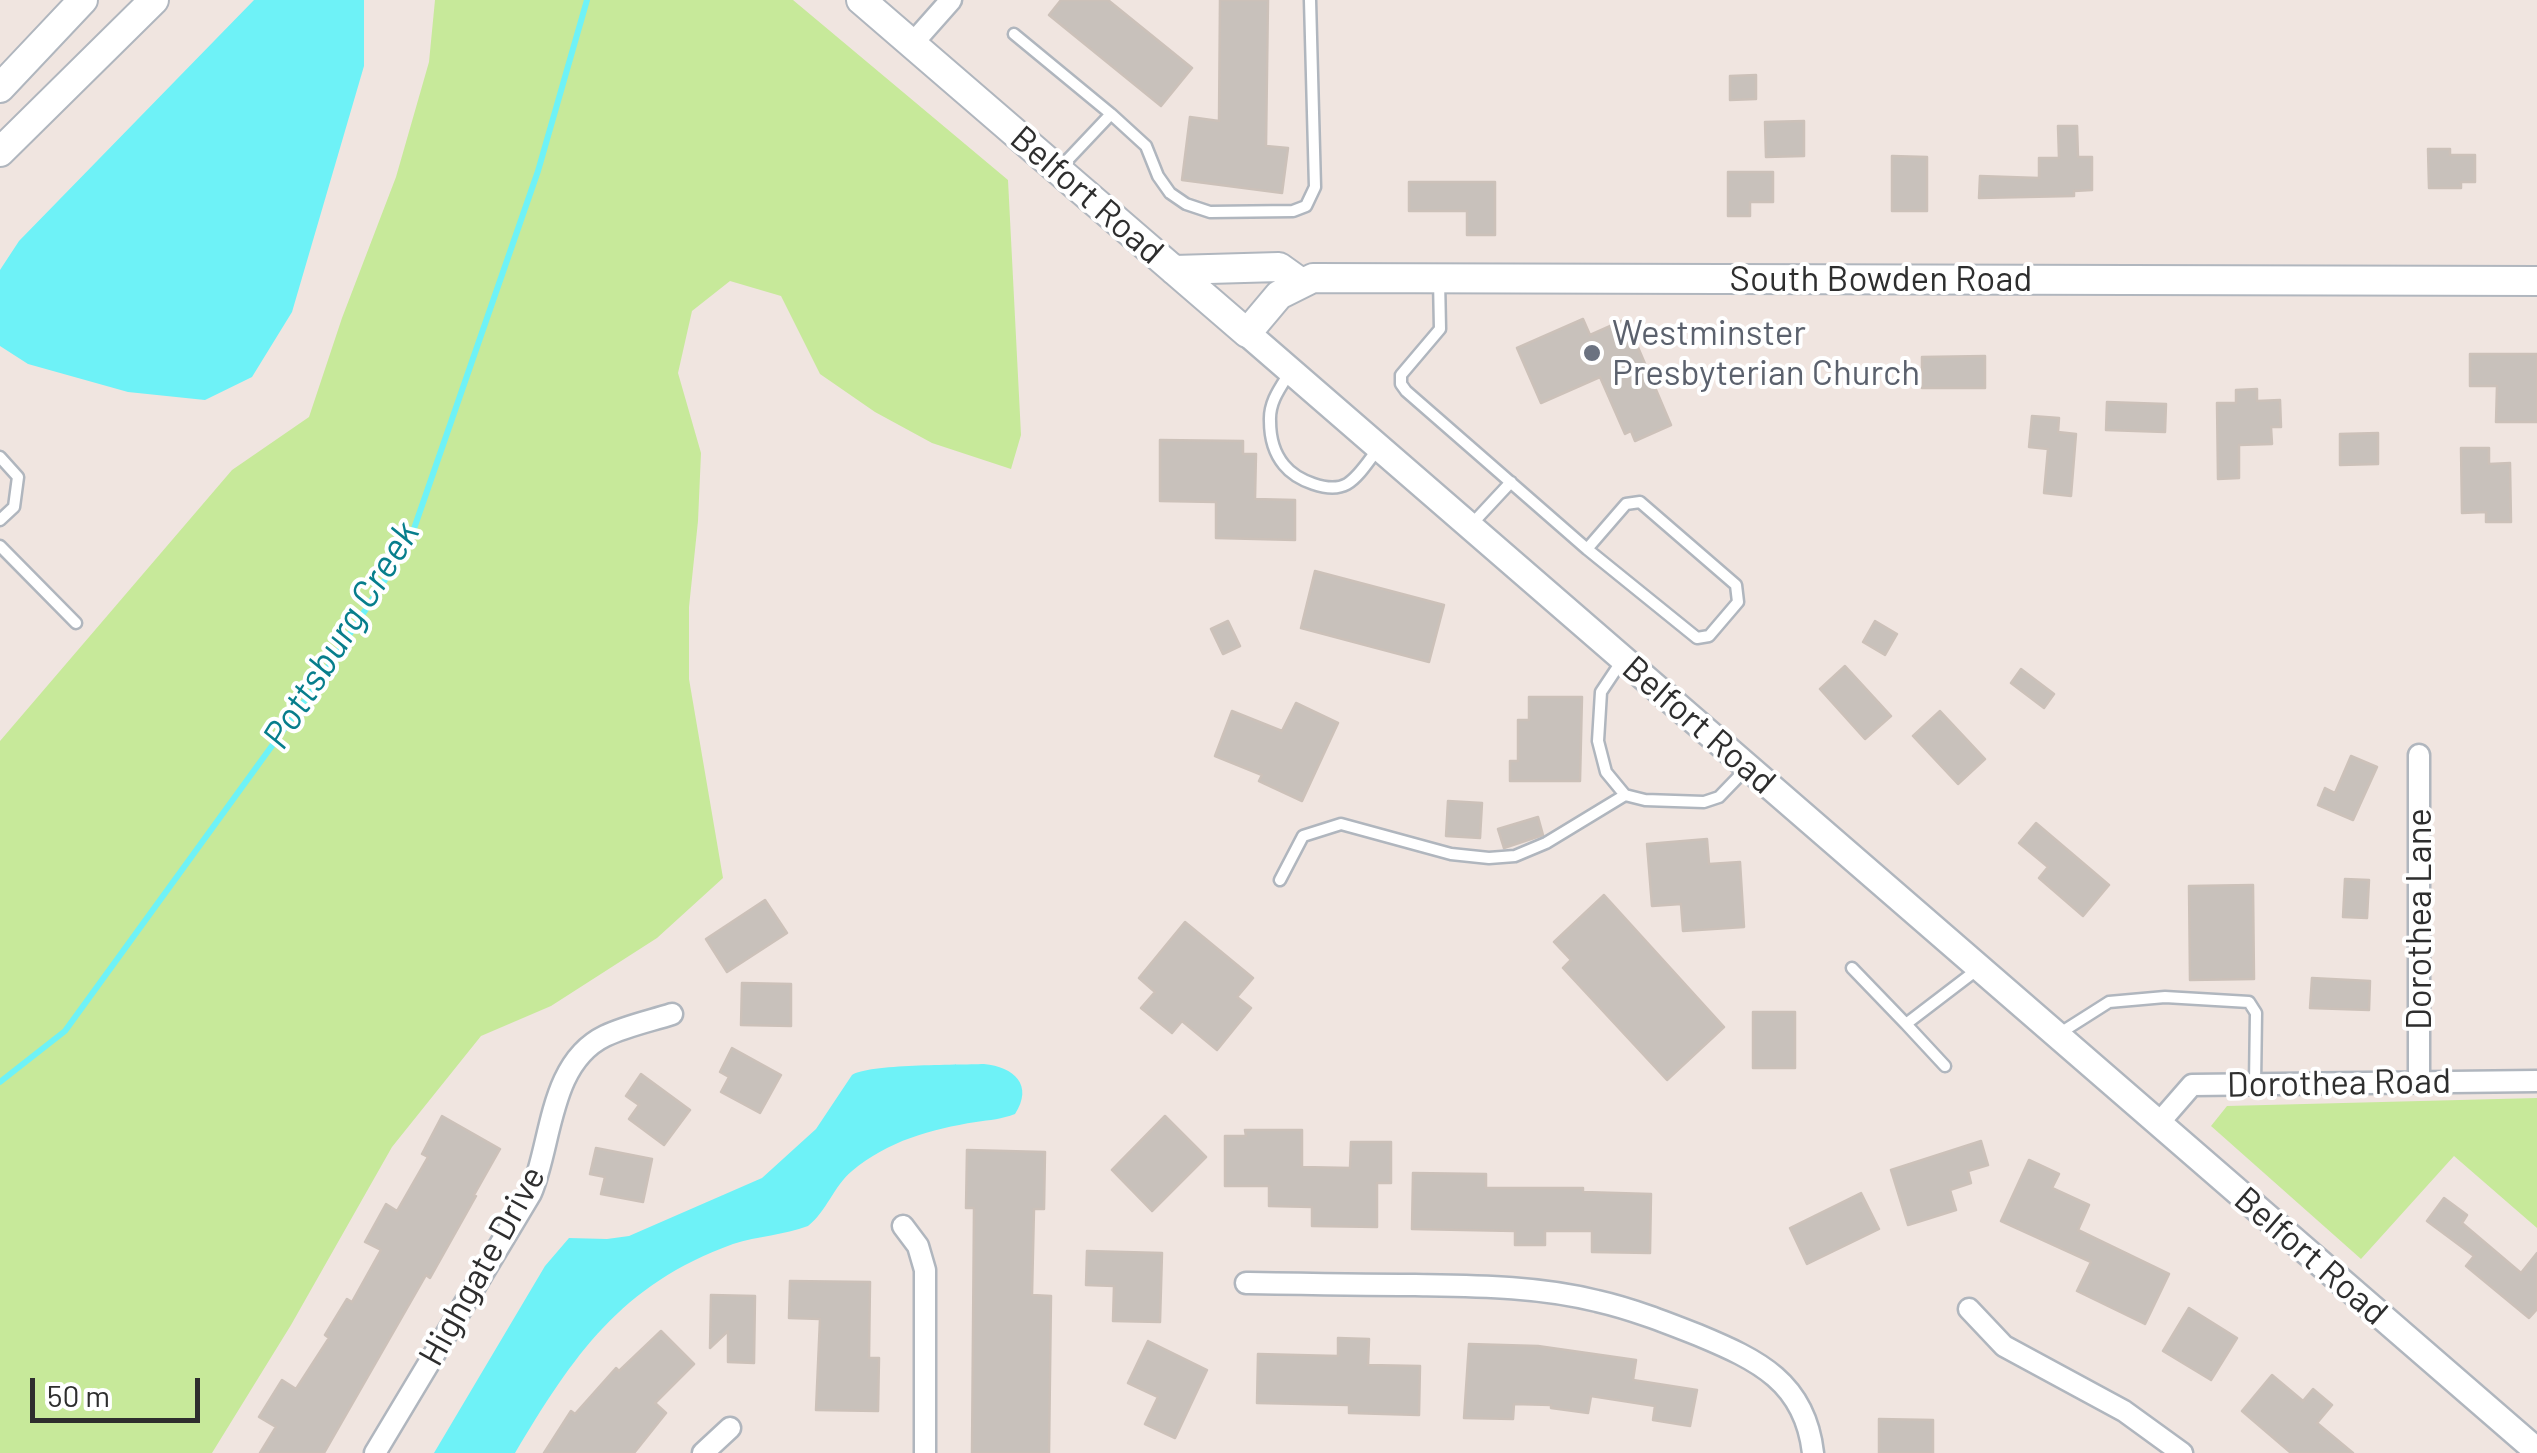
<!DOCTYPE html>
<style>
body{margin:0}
#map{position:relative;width:2537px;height:1453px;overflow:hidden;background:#f0e5e0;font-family:Barlow,sans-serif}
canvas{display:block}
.scale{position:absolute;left:30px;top:1378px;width:170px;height:45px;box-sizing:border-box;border:5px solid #2e2e2e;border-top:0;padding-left:12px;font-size:30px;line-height:35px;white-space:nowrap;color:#2e2e2e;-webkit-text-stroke:8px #fff;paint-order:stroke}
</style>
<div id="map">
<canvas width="2537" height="1453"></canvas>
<div class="scale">50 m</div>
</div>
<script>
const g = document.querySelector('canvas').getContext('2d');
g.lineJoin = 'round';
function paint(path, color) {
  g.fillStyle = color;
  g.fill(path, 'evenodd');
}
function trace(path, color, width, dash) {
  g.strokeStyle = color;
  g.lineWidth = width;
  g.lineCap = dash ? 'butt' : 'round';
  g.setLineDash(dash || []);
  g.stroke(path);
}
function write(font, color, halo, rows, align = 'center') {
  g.font = font + ' Barlow,sans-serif';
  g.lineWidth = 8;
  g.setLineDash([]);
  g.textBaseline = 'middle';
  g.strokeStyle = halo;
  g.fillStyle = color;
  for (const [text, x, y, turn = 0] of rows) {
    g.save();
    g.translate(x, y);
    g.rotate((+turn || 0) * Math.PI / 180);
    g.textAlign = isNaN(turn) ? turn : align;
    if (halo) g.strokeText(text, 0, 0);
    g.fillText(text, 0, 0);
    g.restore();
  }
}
paint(new Path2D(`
 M435 0H793L1008 180 1021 435 1011 469 932 443 875 412 820 374 781 296 730 281 692 311 678 373 701 453 698 521 689 607V679L723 878 657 938 551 1006 481 1036 392 1147 291 1325 212 1453H0V741L232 470 309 417 342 318 396 177 429 62Z
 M2537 1098V1228L2454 1156 2361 1259 2211 1126 2227 1106Z`), '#c7e99a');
paint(new Path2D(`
 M254 0H364V66L292 312 252 377 205 400 128 392 28 364 0 346V270L19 241Z
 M984 1064C1014 1067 1034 1085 1015 1114 1002 1119 990 1120 976 1122 931 1129 888 1141 852 1171 833 1187 827 1211 808 1226 784 1235 758 1236 733 1244 620 1285 574 1355 515 1453H434L545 1266 569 1238 607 1239 629 1236 762 1178 816 1129 852 1075C868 1064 957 1065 984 1064Z`), '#6ef2f7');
trace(new Path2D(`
 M0 1082 65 1031 319 681 409 543 538 171 587 0`), '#6ef2f7', 6);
const building = new Path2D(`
 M1061 0H1108L1192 68 1161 106 1049 15Z
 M1220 0H1268L1266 146 1288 148 1282 193 1182 180 1190 117 1219 121Z
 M1756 75V99L1730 100V76Z
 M1804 121V156L1766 157 1765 122Z
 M2058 126H2077L2078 157H2092V190L2074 191V196L1979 198 1980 176 2039 178V158H2059Z
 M2428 149H2450V155H2475V182H2461V188H2429Z
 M1892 156 1927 157V211H1892Z
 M1728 172H1773V202H1750V216H1728Z
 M1409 182H1495V235H1467V211H1409Z
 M1583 319 1590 335 1626 319 1671 425 1635 441 1631 431 1625 434 1600 377 1541 403 1517 348Z
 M2470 354H2537V422H2496L2497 386H2470Z
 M1985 356V388H1922V357Z
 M2257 389V401L2280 400 2281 427H2271L2272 444 2239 445V478L2218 479 2217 403H2236V390Z
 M2107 402 2166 404 2165 432 2106 430Z
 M2032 416 2059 418 2058 432 2076 434 2071 496 2044 493 2048 449 2029 447Z
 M2378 433V464L2340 465V434Z
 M1160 440 1243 441V454H1256L1255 499 1295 500V540L1216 538V502L1160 501Z
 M2461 448H2489V464L2510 463 2511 522H2486V512L2462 513Z
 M1315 571 1444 605 1429 662 1301 628Z
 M1228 621 1240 646 1223 654 1211 629Z
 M1875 621 1897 634 1885 655 1863 642Z
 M1845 666 1891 716 1865 739 1820 689Z
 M2021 669 2054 694 2044 708 2011 683Z
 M1529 697H1582L1580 781H1510V761H1518V720H1529Z
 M1296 703 1338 723 1302 801 1259 781 1262 775 1215 756 1232 711 1282 731Z
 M1940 711 1985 759 1958 784 1913 736Z
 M2351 756 2377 767 2353 820 2318 805 2325 788 2335 793Z
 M1448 801 1482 803 1480 838 1446 836Z
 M1538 817 1543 835 1504 848 1498 829Z
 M2036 823 2109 885 2083 916 2039 878 2048 867 2019 843Z
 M1707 839 1709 864 1740 862 1744 927 1683 931 1681 904 1652 906 1647 844Z
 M2345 879 2369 880 2367 918 2343 917Z
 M2253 885 2254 979 2190 980 2189 886Z
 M1604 895 1724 1027 1667 1080 1563 968 1571 960 1554 942Z
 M765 900 787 933 727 972 706 939Z
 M1185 922 1253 978 1237 997 1251 1008 1217 1050 1182 1021 1172 1033 1141 1008 1155 992 1139 978Z
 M2312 978 2370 981 2369 1010 2310 1008Z
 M742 983 791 984V1026L741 1025Z
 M1753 1012H1795V1068H1753Z
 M732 1048 781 1075 760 1113 721 1092 729 1077 720 1072Z
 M641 1074 690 1110 664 1145 629 1119 639 1105 626 1096Z
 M442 1116 500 1149 474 1195 476 1196 430 1278 426 1275 324 1453H260L276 1427 259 1417 282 1380 296 1389 329 1338 325 1335 347 1299 352 1302 381 1250 365 1242 386 1204 397 1211 428 1157 422 1154Z
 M1165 1116 1206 1157 1152 1211 1112 1170Z
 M1245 1130H1302V1167L1350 1168 1351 1142H1391V1183H1377V1227L1312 1226V1207L1269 1206V1186H1225V1136H1246Z
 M1981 1141 1988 1165 1968 1171 1971 1183 1950 1190 1956 1210 1908 1225 1891 1170Z
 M596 1148 652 1159 643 1202 601 1194 605 1177 590 1174Z
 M967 1150 1045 1152 1044 1209H1034L1032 1295 1051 1296 1049 1453H972L974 1208H966Z
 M2029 1160 2059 1174 2052 1188 2089 1205 2078 1230 2169 1274 2145 1324 2077 1291 2091 1262 2001 1221Z
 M1413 1173 1486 1174V1188H1583V1192L1651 1194 1650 1253 1592 1252V1231H1545V1245H1515V1231L1412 1229Z
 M1861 1193 1879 1229 1807 1264 1790 1228Z
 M2444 1198 2467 1215 2462 1223 2521 1273 2537 1253V1309L2529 1318 2466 1266 2474 1256 2427 1221Z
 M1087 1251 1162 1253 1160 1322 1113 1321 1114 1286 1086 1285Z
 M790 1281 870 1282 869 1358H879L878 1411 816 1410 820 1319 789 1318Z
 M711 1295 755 1296 754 1363 728 1362V1331L710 1348Z
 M2189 1308 2237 1338 2211 1380 2163 1351Z
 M661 1331 694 1364 655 1403 666 1413 634 1453H544L571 1411 575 1414 616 1368 619 1371Z
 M1338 1338 1369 1339 1368 1365 1420 1366 1419 1415 1349 1413V1405L1257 1403 1258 1354 1338 1356Z
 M1148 1341 1207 1370 1175 1438 1145 1424 1158 1397 1128 1383Z
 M1469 1344 1538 1346 1636 1360 1633 1380 1697 1390 1690 1426 1653 1420 1655 1406 1591 1396 1588 1413 1551 1408V1405L1514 1404 1513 1419 1464 1418Z
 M2272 1375 2303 1401 2313 1389 2332 1405 2317 1423 2353 1453H2291L2242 1411Z
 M1879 1419 1933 1420V1453H1879Z`);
paint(building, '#c8c1bb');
trace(building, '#ccc1b9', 2.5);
const service = new Path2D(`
 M1014 34 1111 114
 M1059 169 1111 114 1146 146 1158 176 1170 193 1186 204 1210 212 1293 211 1306 206 1315 187 1310 0
 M1439 279 1440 329 1401 375V384L1406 391 1587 549 1697 638 1709 636 1738 602 1736 585 1640 502 1626 504 1587 549
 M1290 372C1280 388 1269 402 1270 421 1270 437 1274 453 1284 465 1296 480 1329 494 1347 484 1359 477 1369 460 1378 449
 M0 457 18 477 14 507 0 520
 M1470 526 1511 482
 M0 546 76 623
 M1623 659 1601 692 1598 741 1606 772 1625 795 1645 800 1704 802 1719 797 1747 768
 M1280 880 1303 836 1341 824 1451 854 1489 858 1515 856 1546 843 1625 795
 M1852 968 1906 1024 1978 969
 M1906 1024 1945 1066
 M2057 1035 2109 1002 2165 997 2249 1002 2256 1013 2255 1084`);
const minor = new Path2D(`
 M912 44 951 0
 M2419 1083V755
 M2158 1124 2192 1085 2537 1081
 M903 1226 918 1246 925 1270V1453
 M1246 1283C1303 1284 1359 1285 1415 1285 1475 1286 1538 1286 1597 1301 1632 1309 1665 1322 1698 1335 1758 1360 1805 1382 1813 1453
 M1969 1309 2004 1346 2124 1411 2182 1453
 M375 1453 531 1193C552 1143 549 1063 605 1036 626 1026 650 1021 672 1014
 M703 1453 730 1428`);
const tertiary = new Path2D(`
 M1247 333 2537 1451`);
const secondary = new Path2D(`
 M861 0 1247 333 1279 295 1313 278 2537 281
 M0 88 83 0
 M0 152 154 0
 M1174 270 1279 267 1300 282`);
trace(service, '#b0b6be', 15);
trace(minor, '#b0b6be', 25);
trace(tertiary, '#b0b6be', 30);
trace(secondary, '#b0b6be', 32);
trace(service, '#fff', 10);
trace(minor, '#fff', 20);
trace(tertiary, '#fff', 25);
trace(secondary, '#fff', 28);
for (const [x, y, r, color] of [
 [1592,353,10,"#6b7280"]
]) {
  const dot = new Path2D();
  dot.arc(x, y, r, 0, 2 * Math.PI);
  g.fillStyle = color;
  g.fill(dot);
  trace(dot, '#fff', 4);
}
write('35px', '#2e2e2e', '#fff', [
 ["Belfort Road",1087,195,41],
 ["South Bowden Road",1881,279],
 ["Belfort Road",1699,725,41],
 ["Dorothea Lane",2419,919,-90],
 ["Dorothea Road",2339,1083,-1],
 ["Belfort Road",2311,1256,41],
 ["Highgate Drive",482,1266,-61]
]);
write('35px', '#5b616d', '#fff', [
 ["Westminster",1612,333],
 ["Presbyterian Church",1612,373]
], 'left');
write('italic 38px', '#077e8c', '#fff', [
 ["Pottsburg Creek",341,635,-58]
]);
</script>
